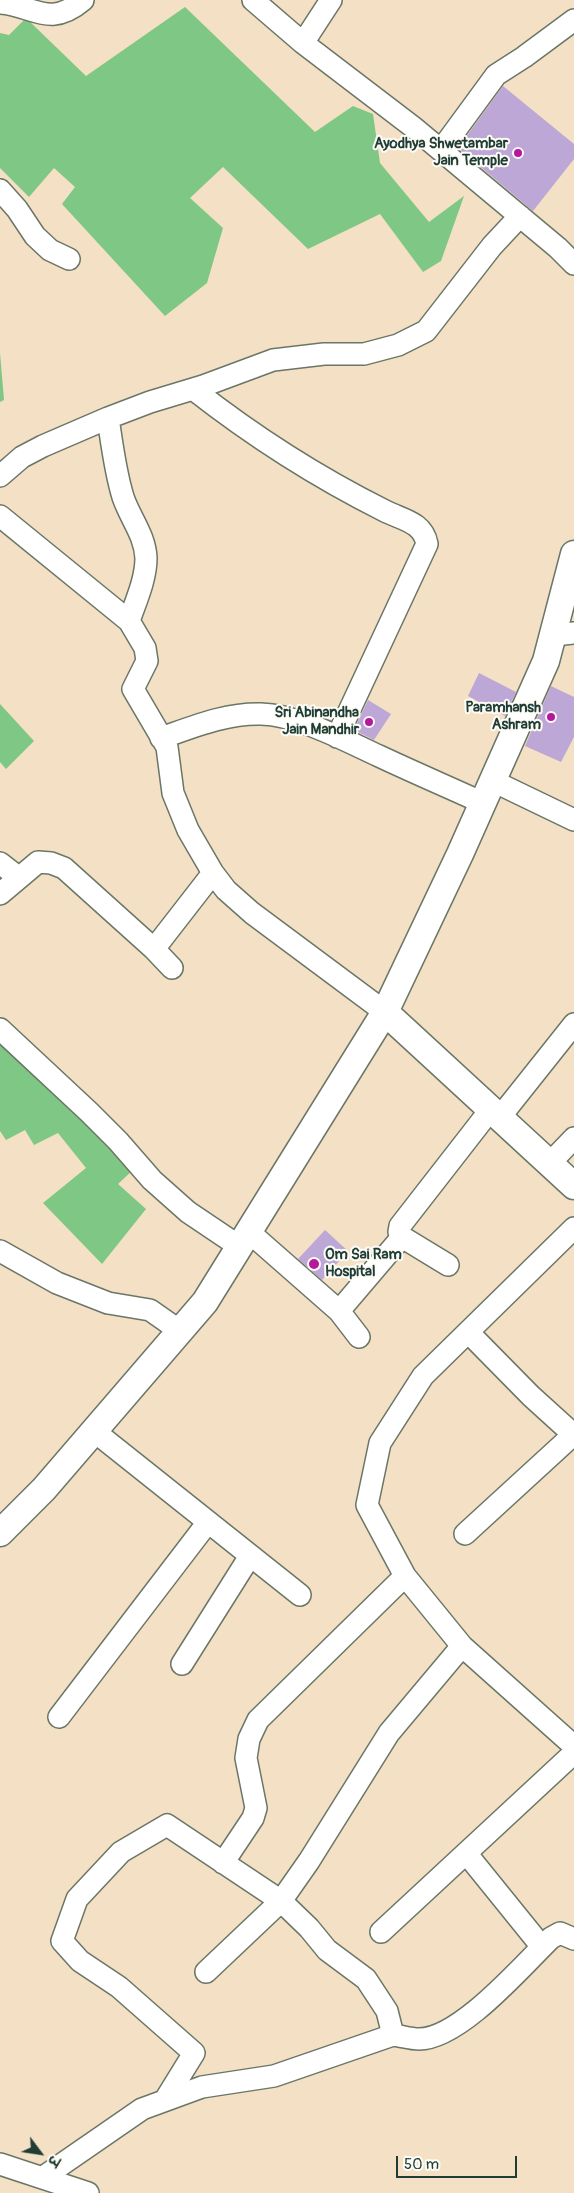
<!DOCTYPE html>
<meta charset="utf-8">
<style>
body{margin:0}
#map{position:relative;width:574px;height:2193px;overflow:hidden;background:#f4e0c4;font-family:Pangolin,"Playpen Sans Deva",sans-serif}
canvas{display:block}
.north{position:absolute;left:15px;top:2128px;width:50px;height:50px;-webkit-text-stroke:4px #fdfcf7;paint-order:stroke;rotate:121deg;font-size:14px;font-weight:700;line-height:20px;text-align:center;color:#1f3d34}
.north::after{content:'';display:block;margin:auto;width:18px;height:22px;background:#1f3d34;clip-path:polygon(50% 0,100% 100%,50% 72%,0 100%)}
.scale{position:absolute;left:396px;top:2156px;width:121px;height:22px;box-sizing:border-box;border:2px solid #1f3d34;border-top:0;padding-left:6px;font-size:15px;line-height:18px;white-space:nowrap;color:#1f3d34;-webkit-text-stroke:4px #fdfcf7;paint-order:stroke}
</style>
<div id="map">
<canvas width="574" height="2193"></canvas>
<div class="north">उ</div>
<div class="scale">50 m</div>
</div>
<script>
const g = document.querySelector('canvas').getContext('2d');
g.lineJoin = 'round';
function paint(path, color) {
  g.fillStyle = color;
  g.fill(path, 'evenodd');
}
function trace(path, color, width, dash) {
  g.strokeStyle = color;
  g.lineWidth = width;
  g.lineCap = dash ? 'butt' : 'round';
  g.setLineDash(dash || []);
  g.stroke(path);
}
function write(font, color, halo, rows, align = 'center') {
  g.font = font + ' Pangolin,sans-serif';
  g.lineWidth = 4;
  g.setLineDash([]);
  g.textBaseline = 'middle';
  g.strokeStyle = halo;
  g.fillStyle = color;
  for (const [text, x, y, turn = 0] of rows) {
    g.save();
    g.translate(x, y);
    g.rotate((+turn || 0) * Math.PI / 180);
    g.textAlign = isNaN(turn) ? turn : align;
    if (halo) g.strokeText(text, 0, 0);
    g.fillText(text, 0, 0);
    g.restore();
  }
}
paint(new Path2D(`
 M185 7 315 132 353 106 373 114 380 163 429 222 464 196 441 261 423 272 380 214 308 249 223 167 190 198 223 228 207 283 165 316 62 204 75 187 54 168 29 197 0 168V33L9 35 26 18 86 76Z
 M0 353 4 400 0 402Z
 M0 704 34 741 6 769 0 762Z
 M0 1040 134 1169 118 1184 146 1209 102 1264 43 1203 86 1168 58 1133 34 1145 25 1130 6 1140 0 1131Z`), '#7ec784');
paint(new Path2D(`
 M503 86 574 144V159L533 211 458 148Z
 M479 673 516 692 505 716 468 696Z
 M551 686 574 697V737L561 762 525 746Z
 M368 700 391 714 374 740 354 730Z
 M325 1230 348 1251 322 1280 298 1259Z`), '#bda7d6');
const minor = new Path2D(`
 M253 0 303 43 413 127 558 248 574 264
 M0 3C33 5 49 29 83 0
 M303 43 331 0
 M441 150 496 75 524 57 574 20
 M0 190 17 209 35 236 50 250 69 259
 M193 389C253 436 317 477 385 511 403 520 423 522 427 544L337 737
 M108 418C112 444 115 471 123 497 130 518 145 535 146 558 146 579 136 601 129 621
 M0 476 22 457 43 446 108 418 150 402 203 386 273 360 324 354H364L398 345 426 331 492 246 520 216
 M0 516 129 621 145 648 147 661 133 689 167 747 173 793 188 830 213 873 226 890 252 913 385 1012
 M554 635 574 633
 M161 738C193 727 226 713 261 714 299 715 344 740 379 756 413 772 448 787 483 803
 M493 781 574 820
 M0 863 18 877
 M0 894 38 862 51 863 64 868 154 949 172 968
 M154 949 213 873
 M0 1029 89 1112 118 1141 152 1180 188 1212 240 1247
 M500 1117 574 1024
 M550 1163 574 1138
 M249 1232 339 1311 359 1337
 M0 1251 57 1283 108 1303 150 1310 180 1331
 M448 1265 402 1237 399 1232 400 1226 491 1109
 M339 1311 402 1237
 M468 1332 531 1396 574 1435
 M94 1431 300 1595
 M465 1534 573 1435
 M462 1646 574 1746
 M182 1664 250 1556
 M59 1717 208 1522
 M466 1853 542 1947
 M223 1863 253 1818 256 1808 246 1758 249 1739 258 1720 405 1576
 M381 1932 574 1753
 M393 2035C401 2036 411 2039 419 2039 460 2039 522 1966 551 1938L560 1933 574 1939
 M165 2100 194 2053 119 1987 80 1961 62 1941 77 1899 121 1852 167 1825 281 1901 206 1972
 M0 2164 88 2193
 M42 2178 142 2109 202 2087 274 2076 393 2035 387 2011 366 1979 327 1950 309 1928 281 1901 309 1861 389 1733 462 1646 405 1576 367 1505 380 1443 423 1376 574 1228`);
const major = new Path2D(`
 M385 1012 574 1186
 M0 1533 44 1489 205 1302 385 1012 460 854 546 661 574 554`);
trace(minor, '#6a7666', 24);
trace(major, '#6a7666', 29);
trace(minor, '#fff', 21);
trace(major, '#fff', 26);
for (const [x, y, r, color] of [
 [518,153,5,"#b5179e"],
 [551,717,5,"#b5179e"],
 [369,722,5,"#b5179e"],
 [314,1264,6,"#b5179e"]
]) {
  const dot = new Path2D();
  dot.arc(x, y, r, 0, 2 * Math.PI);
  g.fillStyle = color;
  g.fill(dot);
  trace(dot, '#fdfcf7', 2);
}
write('bold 15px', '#1f3d34', '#fdfcf7', [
 ["Ayodhya Shwetambar",508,144],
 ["Jain Temple",508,161],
 ["Paramhansh",541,708],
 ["Ashram",541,725],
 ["Sri Abinandha",359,713],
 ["Jain Mandhir",359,730],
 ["Om Sai Ram",325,1255,"left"],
 ["Hospital",325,1272,"left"]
], 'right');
</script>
